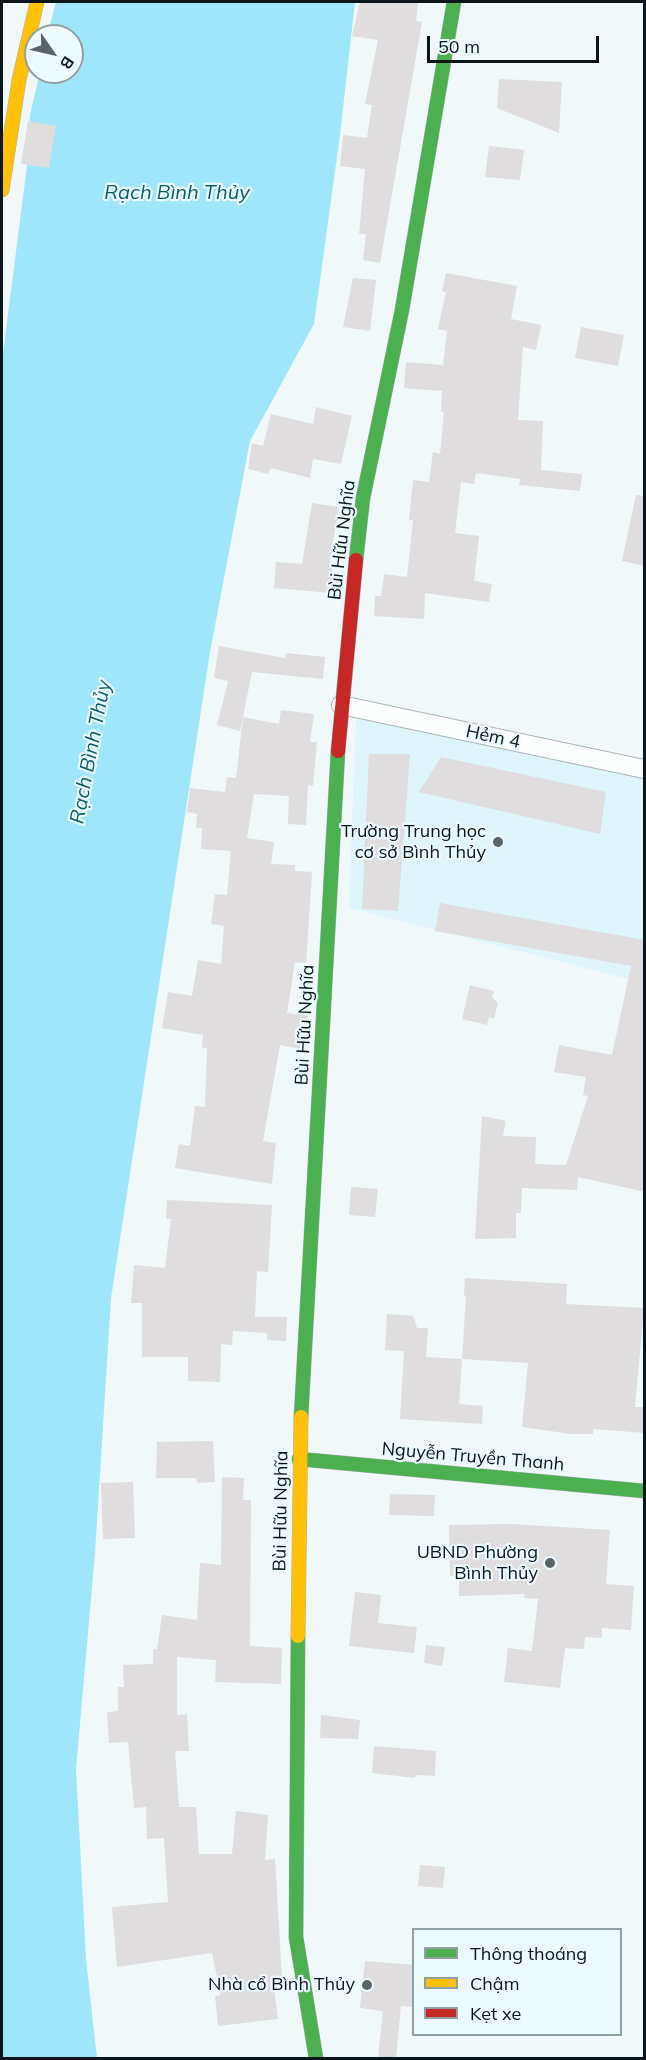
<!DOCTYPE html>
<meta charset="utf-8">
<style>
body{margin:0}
#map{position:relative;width:646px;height:2060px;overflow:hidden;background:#f0f8fa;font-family:Mulish,sans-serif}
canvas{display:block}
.frame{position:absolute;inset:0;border:3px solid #0a161a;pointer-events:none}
.legend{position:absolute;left:412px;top:1928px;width:210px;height:108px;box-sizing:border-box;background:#ecfafe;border:2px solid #929fa3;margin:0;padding:8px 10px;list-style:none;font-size:18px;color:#0a161a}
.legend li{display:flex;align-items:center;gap:12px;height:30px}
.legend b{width:30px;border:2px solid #929fa3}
.north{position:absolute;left:24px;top:24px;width:60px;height:60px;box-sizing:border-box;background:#ecfafe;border:2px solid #929fa3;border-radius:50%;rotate:124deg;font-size:16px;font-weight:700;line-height:24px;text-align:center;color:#0a161a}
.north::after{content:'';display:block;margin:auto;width:21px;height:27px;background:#5a6568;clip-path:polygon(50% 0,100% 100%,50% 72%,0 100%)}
.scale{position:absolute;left:427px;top:36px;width:172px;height:27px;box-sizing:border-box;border:3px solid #0a161a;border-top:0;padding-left:8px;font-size:18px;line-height:21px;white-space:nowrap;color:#0a161a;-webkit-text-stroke:4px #ecfafe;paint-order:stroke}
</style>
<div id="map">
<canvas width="646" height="2060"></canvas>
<div class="frame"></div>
<ul class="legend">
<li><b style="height:8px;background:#4caf50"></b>Thông thoáng</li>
<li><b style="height:8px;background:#ffc107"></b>Chậm</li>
<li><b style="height:8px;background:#c62828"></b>Kẹt xe</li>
</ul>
<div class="north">B</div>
<div class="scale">50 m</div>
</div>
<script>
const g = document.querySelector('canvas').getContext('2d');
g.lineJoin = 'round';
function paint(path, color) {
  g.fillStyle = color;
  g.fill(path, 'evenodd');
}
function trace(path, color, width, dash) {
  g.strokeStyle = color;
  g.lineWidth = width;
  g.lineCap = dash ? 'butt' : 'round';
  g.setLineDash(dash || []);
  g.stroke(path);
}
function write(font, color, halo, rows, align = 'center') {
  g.font = font + ' Mulish,sans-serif';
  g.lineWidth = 4.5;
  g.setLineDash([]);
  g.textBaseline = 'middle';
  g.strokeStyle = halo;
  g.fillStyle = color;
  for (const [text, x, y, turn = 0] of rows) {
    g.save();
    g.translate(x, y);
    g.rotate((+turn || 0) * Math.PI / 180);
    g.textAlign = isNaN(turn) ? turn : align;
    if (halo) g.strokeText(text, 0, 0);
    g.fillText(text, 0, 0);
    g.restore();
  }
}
paint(new Path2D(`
 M356 718 644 776V983L349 908Z`), '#def5fc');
paint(new Path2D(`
 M56 2H355L340 135 314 324 250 441 210 652 111 1298 95 1553 76 1769 86 1959 97 2058H2V361L29 150 30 115 40 72H72V36H47Z`), '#a0e6fa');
paint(new Path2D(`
 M360 2H418L416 21 422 22 380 263 363 260 366 234H359L365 169 340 166 343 135 367 138 372 105 365 104 378 40 352 36Z
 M499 79 562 82 559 133 497 108Z
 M28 121 56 126 49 168 21 164Z
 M489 146 524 150 520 180 485 177Z
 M446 273 517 286 511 319 541 325 536 350 523 347 518 420 543 421 541 470 582 474 580 491 519 485 520 479 476 473 474 484 461 482 455 533 479 536 474 581 492 584 489 602 425 593 424 619 374 616 375 596H381L384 574 407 577 413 520H409L413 480 429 482 433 452 440 454 444 412H441L442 391 404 388 406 362 443 365 447 331 438 329 446 292 442 291Z
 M353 278 376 280 370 331 343 327Z
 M581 327 624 335 618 366 575 358Z
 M316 407 352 416 341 464 313 459 310 478 271 468 268 474 248 469 252 443 263 446 271 414 313 424Z
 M636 495 645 496V566L622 561Z
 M312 503 339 507 329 566 332 567 330 593 274 588 276 562 302 564Z
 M219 646 285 658 286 653 325 657 323 679 252 672 240 731 217 725 228 681 214 678Z
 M281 710 314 714 310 742H317L313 786 308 785 306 825 288 824 289 796 254 794 247 838 274 842 271 864 295 865V871L312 872 306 963 295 962 287 1013 308 1016 306 1050 280 1045 263 1141 276 1143 272 1184 175 1168 179 1144 190 1146 195 1106 205 1107 207 1048H202L203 1035 162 1028 168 992 192 996 198 960 221 964 224 926 211 924 215 894 227 895 231 851 201 849 202 828H196L197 814 187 812 190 788 225 792 227 777 236 778 243 717 279 724Z
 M369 754H410L398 911 362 909Z
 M441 757 606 792 600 834 419 792Z
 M440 903 645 940V1192L578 1177 577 1190 522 1188 521 1213H516V1238L475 1239 482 1116 506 1121 503 1136 536 1137 535 1164 566 1165 588 1096 583 1095 586 1077 554 1072 559 1045 612 1055 631 966 435 931Z
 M470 985 494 991 492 997 498 1003 494 1019 489 1017 487 1025 462 1019Z
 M351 1187 378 1189 375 1217 349 1215Z
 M167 1200 272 1205 268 1272 257 1271 255 1317H287L286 1341 267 1340V1333L233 1331 232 1345 221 1344 220 1382 188 1381V1357H142V1303H131L134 1265 165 1268 171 1219H166Z
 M465 1278 567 1284 566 1304 644 1308 635 1407H645V1433L593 1429V1434H571L522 1427 528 1363 462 1359 466 1297 464 1296Z
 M387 1314 413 1316 417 1328H428L426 1357 462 1359 459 1404 483 1406 482 1424 400 1419 404 1351 385 1350Z
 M213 1441 215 1482 197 1483 196 1478H156L157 1442Z
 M222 1477 244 1478 243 1500H251L250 1646 282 1648 281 1684 215 1682 216 1660 177 1657V1715L187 1714 189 1751H175L179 1807H196L199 1854H232L236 1811 268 1815 265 1860 275 1859 282 1978 273 1980 278 2019 218 2026 215 1996 221 1995 212 1953 117 1967 112 1907 168 1902 164 1838 147 1839 146 1807 134 1808 128 1742 109 1743 107 1712 118 1711V1687H124L123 1665 153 1664V1649H157L162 1615 197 1620 200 1563 221 1565Z
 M133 1482 135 1538 103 1539 101 1483Z
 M390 1494 435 1495 434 1516 389 1515Z
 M512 1524 610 1530 606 1584 634 1586 631 1630 602 1628V1638L585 1637 584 1649 565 1648 560 1688 504 1682 508 1648 532 1651 538 1599 524 1598 525 1594 459 1596V1576H450L449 1525Z
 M355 1592 381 1595 378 1623 417 1627 414 1653 349 1646Z
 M426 1645 445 1647 442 1666 424 1663Z
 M321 1715 360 1720 358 1739 320 1738Z
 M374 1746 436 1751 435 1776 416 1775 415 1778 372 1773Z
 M420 1865 445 1867 443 1888 418 1886Z
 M365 1961 414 1965V2007L401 2006 396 2058H378L383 2011 360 2008Z`), '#dfddde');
const street = new Path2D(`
 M341 705 644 769`);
const fast = new Path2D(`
 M356 560 363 498 402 310 454 2
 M301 1417 338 751
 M299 1459 644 1491
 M298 1636 296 1937 316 2058`);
const slow = new Path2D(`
 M2 190 19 80 37 2
 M298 1636 301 1417`);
const jam = new Path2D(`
 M338 751 356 560`);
trace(street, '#aab4b7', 20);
trace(fast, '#aab4b7', 15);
trace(slow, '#aab4b7', 15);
trace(jam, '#aab4b7', 15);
trace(street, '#fdfefe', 18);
trace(fast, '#4caf50', 14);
trace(slow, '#ffc107', 14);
trace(jam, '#c62828', 14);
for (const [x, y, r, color] of [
 [498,842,6,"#5a6568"],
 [550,1563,6,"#5a6568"],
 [367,1985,6,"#5a6568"]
]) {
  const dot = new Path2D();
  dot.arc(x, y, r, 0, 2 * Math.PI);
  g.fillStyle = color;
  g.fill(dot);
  trace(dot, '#ecfafe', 2);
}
write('18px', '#0a161a', '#ecfafe', [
 ["Bùi Hữu Nghĩa",342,540,-83],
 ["Hẻm 4",493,737,12],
 ["Bùi Hữu Nghĩa",305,1025,-87],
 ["Nguyễn Truyền Thanh",473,1457,5],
 ["Bùi Hữu Nghĩa",281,1511,-89]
]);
write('18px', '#0a161a', '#ecfafe', [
 ["Trường Trung học",486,832],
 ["cơ sở Bình Thủy",486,853],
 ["UBND Phường",538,1553],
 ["Bình Thủy",538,1574],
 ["Nhà cổ Bình Thủy",355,1985]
], 'right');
write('italic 20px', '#065c6f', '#ecfafe', [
 ["Rạch Bình Thủy",177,193],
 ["Rạch Bình Thủy",91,752,-79]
]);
</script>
